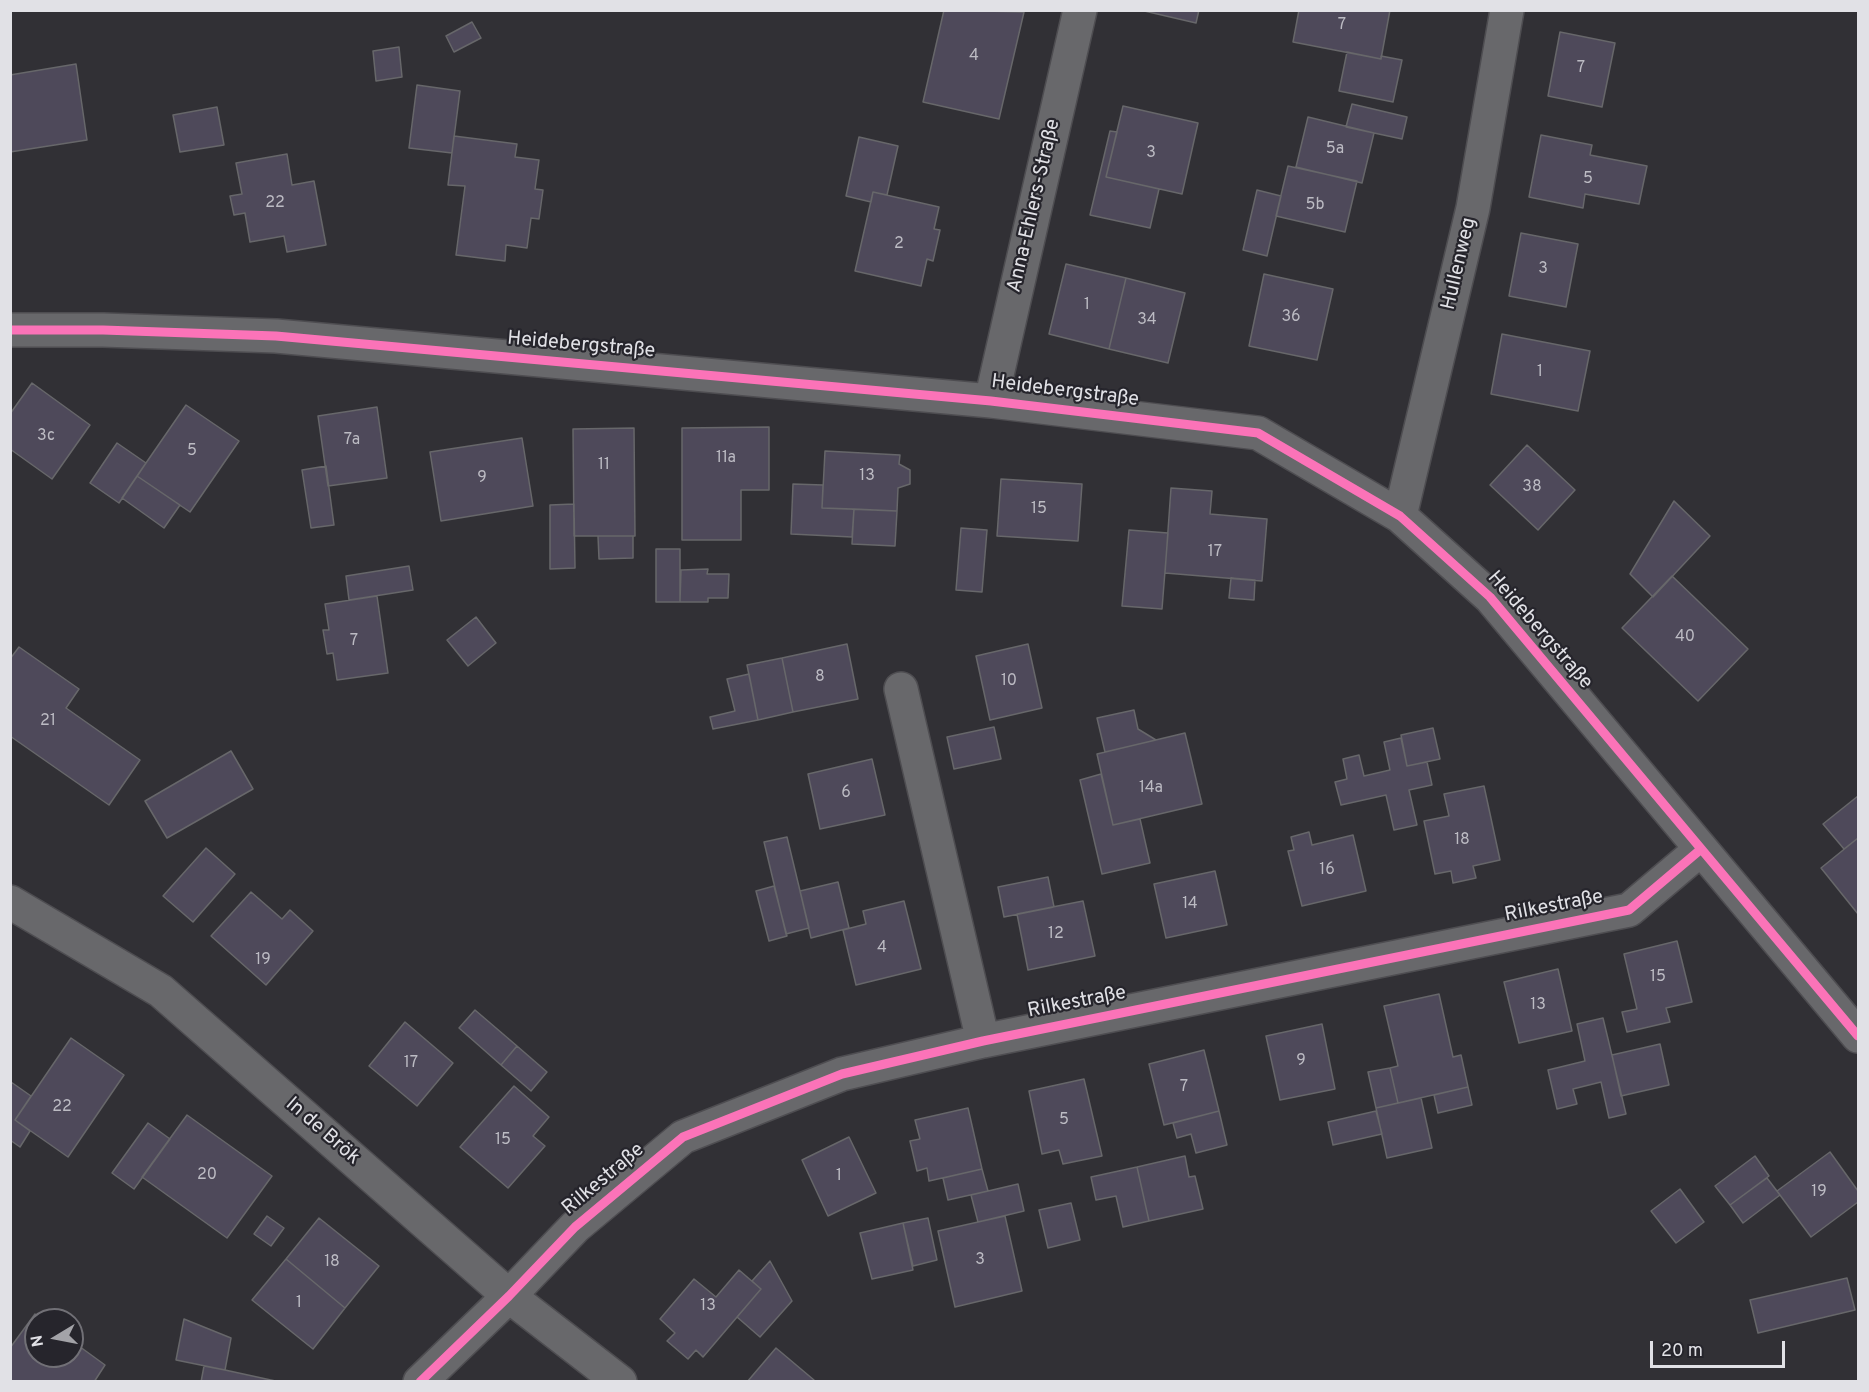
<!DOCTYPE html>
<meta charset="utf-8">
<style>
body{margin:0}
#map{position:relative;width:1869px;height:1392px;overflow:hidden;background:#313035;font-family:Overpass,sans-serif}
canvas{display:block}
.frame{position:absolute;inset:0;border:12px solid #e1e1e6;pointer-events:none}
.north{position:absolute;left:24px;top:1308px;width:60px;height:60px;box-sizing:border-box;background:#26252c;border:2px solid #717076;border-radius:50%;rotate:260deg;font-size:16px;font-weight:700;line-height:24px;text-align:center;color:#e1e1e6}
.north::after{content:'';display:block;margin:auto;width:21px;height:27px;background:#a3a3a8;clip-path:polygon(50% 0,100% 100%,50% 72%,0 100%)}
.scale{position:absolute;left:1650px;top:1341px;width:135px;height:27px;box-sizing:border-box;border:3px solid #e1e1e6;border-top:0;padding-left:8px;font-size:18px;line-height:21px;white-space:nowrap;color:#e1e1e6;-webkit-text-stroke:4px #26252c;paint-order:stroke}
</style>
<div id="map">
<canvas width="1869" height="1392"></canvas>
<div class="frame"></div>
<div class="north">N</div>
<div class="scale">20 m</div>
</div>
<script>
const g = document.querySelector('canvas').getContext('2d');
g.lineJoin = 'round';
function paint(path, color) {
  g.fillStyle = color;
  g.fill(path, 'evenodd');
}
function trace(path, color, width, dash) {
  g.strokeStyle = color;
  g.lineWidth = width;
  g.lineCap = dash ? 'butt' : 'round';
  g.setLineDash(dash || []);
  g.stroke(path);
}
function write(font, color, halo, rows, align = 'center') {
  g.font = font + ' Overpass,sans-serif';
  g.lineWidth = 4.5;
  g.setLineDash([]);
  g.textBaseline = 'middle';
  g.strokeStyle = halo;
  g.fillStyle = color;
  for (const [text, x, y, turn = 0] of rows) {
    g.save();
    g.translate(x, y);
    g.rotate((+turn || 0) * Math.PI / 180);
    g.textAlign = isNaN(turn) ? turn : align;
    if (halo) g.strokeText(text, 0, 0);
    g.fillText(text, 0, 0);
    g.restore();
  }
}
const building = new Path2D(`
 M944 10 1024 12 999 119 923 102Z
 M1140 10H1199L1196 23Z
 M1299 10H1390L1381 59 1293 42Z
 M472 22 481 38 454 52 446 36Z
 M1560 32 1615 43 1602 107 1548 96Z
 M399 47 402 77 376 81 373 51Z
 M1347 52 1381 59V56L1402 60 1393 102 1339 91Z
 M76 64 87 140 10 152V75Z
 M417 85 460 91 452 153 409 148Z
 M1352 104 1407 117 1402 139 1346 127Z
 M1123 106 1198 123 1182 194 1106 177Z
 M217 107 224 145 180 152 173 115Z
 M1308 117 1374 133 1362 183 1296 167Z
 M1110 131 1117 132 1106 177 1159 189 1150 228 1090 215Z
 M1541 135 1592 145 1590 155 1647 166 1639 204 1585 194 1583 208 1529 197Z
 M454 136 517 144 515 157 539 160 535 189 543 190 539 219 531 218 527 248 506 245 505 261 456 255 465 186 448 185Z
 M859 137 898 146 887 195 873 192 871 202 846 196Z
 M287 154 292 185 314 181 326 245 287 252 284 236 250 242 245 213 234 215 230 196 242 194 236 163Z
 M1288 166 1357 181 1345 232 1276 216Z
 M1257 190 1281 196 1267 256 1243 250Z
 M873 192 939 207 934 229 940 230 933 261 927 259 921 286 855 271Z
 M1521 233 1578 244 1566 307 1509 296Z
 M1066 264 1126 278 1109 349 1049 334Z
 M1264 274 1333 289 1317 360 1249 346Z
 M1126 278 1185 293 1168 363 1109 349Z
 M1502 334 1590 351 1578 411 1491 394Z
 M32 383 90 425 52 479 10 449V414Z
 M186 405 239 441 190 512 137 476Z
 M377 407 387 478 328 486 318 416Z
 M769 427V490H741V540H682V428Z
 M634 428 635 536H574L573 429Z
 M522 438 533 506 441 521 430 452Z
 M117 443 146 463 119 503 90 483Z
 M1527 445 1575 490 1538 530 1490 485Z
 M825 451 900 455 899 464 910 470V484L898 488 897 511 822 508Z
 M326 466 334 525 311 528 302 470Z
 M137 476 180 505 164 528 122 498Z
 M1001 479 1082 484 1078 541 997 536Z
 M793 484 823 485 822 508 854 509 852 537 791 534Z
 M1171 488 1212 491 1210 514 1267 519 1262 581 1165 573Z
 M1674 501 1710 536 1653 597 1630 574Z
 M574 504 575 568 550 569V505Z
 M854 509 897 511 895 546 852 544Z
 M961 528 987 530 982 592 956 590Z
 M1129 530 1168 533 1162 609 1122 606Z
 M598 536H633V558L599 559Z
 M656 549H680V602H656Z
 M409 566 413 590 349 600 346 576Z
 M708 569 707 574H729L728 598H708V602H680L681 570Z
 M1672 576 1748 649 1698 701 1622 628Z
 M1231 578 1255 580 1254 600 1229 598Z
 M377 596 388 673 337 680 333 653 327 654 323 630H329L325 604Z
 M476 617 496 643 468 666 447 640Z
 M847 644 858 699 793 712 782 658Z
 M1028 644 1042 708 990 720 976 656Z
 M19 647 79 689 66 708 140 760 109 805 10 736V659Z
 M782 658 793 712 758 720 747 665Z
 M749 674 758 720 713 729 710 717 735 711 727 679Z
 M1134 710 1138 729 1156 740 1105 752 1097 718Z
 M994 727 1001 759 954 769 947 737Z
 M1433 728 1440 759 1407 766 1401 735Z
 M1185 733 1202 804 1113 825 1097 754Z
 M1401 738 1407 766 1427 762 1432 785 1409 790 1417 825 1394 830 1386 795 1341 805 1335 782 1347 779 1343 759 1359 755 1364 776 1390 770 1384 742Z
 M231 751 253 789 167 838 145 801Z
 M872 759 885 815 820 829 808 774Z
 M1101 774 1113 825 1140 819 1150 863 1102 874 1080 780Z
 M1484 786 1500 860 1473 866 1476 878 1453 883 1451 871 1435 874 1424 821 1449 816 1444 794Z
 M1858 796V838L1844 849 1823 824Z
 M1309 832 1312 845 1353 835 1366 891 1302 906 1288 851 1294 850 1291 837Z
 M787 837 809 928 786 934 764 842Z
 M1858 838V914L1821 868Z
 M206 848 235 874 193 922 163 896Z
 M1215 871 1227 925 1166 938 1154 884Z
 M1048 877 1054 907 1004 917 998 887Z
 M838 882 849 928 811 938 800 891Z
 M774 886 787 936 769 941 756 891Z
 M251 892 282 919 290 910 313 931 266 985 211 936Z
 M904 901 921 969 856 985 843 930 866 924 863 911Z
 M1083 901 1095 956 1028 970 1017 914Z
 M1677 941 1692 1002 1666 1008 1670 1022 1627 1032 1622 1012 1637 1009 1624 954Z
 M1558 969 1572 1031 1519 1043 1504 982Z
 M1439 994 1453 1057 1461 1055 1468 1087 1398 1103 1390 1068 1398 1066 1384 1006Z
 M475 1010 517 1046 501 1065 459 1028Z
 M1603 1018 1626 1114 1609 1118 1601 1082 1573 1089 1577 1104 1557 1109 1548 1070 1585 1061 1577 1024Z
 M405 1022 453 1063 417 1106 369 1066Z
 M1322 1024 1335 1089 1280 1100 1266 1036Z
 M71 1038 124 1075 68 1157 15 1120Z
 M1660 1044 1669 1085 1621 1096 1612 1055Z
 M517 1046 547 1072 531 1091 501 1065Z
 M1204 1050 1219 1111 1164 1125 1149 1064Z
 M1390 1068 1398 1103 1376 1108 1368 1072Z
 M1084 1079 1102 1156 1063 1164 1059 1150 1042 1154 1029 1091Z
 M11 1082 31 1096 15 1120 30 1131 20 1147 10 1140Z
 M514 1086 549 1117 533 1136 545 1146 508 1188 460 1147Z
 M1468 1087 1472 1105 1438 1113 1434 1095Z
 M1421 1098 1432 1148 1387 1158 1376 1108Z
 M968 1108 982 1169 929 1181 927 1168 917 1171 910 1141 920 1139 915 1120Z
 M1219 1111 1227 1145 1196 1153 1191 1134 1177 1138 1173 1123Z
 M1376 1111 1382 1134 1333 1145 1328 1122Z
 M187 1115 272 1176 227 1238 142 1177Z
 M148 1123 170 1139 134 1189 112 1173Z
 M849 1137 876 1193 828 1216 802 1160Z
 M1830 1152 1858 1191V1202L1811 1237 1777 1191Z
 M1185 1156 1189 1177 1195 1176 1203 1209 1149 1221 1137 1167Z
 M1755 1156 1769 1176 1730 1205 1715 1186Z
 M1137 1167 1149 1221 1123 1227 1116 1196 1096 1200 1091 1177Z
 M982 1169 988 1191 948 1200 943 1178Z
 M1767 1178 1780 1195 1743 1223 1730 1205Z
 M1018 1184 1024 1211 978 1222 971 1195Z
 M1680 1189 1704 1222 1676 1243 1651 1211Z
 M1071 1203 1080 1240 1048 1248 1039 1210Z
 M267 1216 284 1228 271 1246 254 1234Z
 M1005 1216 1022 1291 955 1307 938 1231Z
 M319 1218 379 1266 345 1308 286 1259Z
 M928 1218 937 1260 913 1266 903 1223Z
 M903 1223 913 1270 872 1279 860 1233Z
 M286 1259 345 1308 313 1349 252 1300Z
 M770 1261 792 1301 760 1337 737 1317 761 1289 752 1281Z
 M739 1270 761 1289 703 1357 696 1350 688 1359 667 1341 675 1333 660 1319 694 1279 716 1297Z
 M1847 1278 1855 1310 1758 1333 1750 1300Z
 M35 1314 43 1320H36V1356H72V1341L105 1365 94 1382H14L10 1379V1348Z
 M184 1319 231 1338 225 1370 176 1360Z
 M776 1348 814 1380 813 1382H747Z
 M204 1366 225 1370 280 1382H201Z`);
paint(building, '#4e495a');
trace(building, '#67676a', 1.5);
const street = new Path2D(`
 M10 330H103L276 336 991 401 1258 433 1400 516 1490 597 1858 1036
 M991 401 1080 10
 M1400 516 1473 208 1507 10
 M901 689 983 1041
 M10 902 161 991 509 1296 620 1382
 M420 1382 509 1296 575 1227 683 1137 842 1074 983 1041 1629 910 1700 850`);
trace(street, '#4e4d51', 36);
trace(street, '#68686b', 33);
trace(new Path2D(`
 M10 330H103L276 336 991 401 1258 433 1400 516 1490 597 1858 1036
 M420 1382 509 1296 575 1227 683 1137 842 1074 983 1041 1629 910 1700 850`), '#fb73b8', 9);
write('16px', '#bcbbc3', null, [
 ["7",1342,26],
 ["4",974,57],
 ["7",1581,69],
 ["5a",1335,150],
 ["3",1151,154],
 ["5",1588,180],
 ["22",275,204],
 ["5b",1315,206],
 ["2",899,245],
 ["3",1543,270],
 ["1",1087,306],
 ["36",1291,318],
 ["34",1147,321],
 ["1",1540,373],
 ["3c",46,437],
 ["7a",352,441],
 ["5",192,452],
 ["11a",726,459],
 ["11",604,466],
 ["13",867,477],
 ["9",482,479],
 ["38",1532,488],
 ["15",1039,510],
 ["17",1215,553],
 ["40",1685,638],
 ["7",354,642],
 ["8",820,678],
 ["10",1009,682],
 ["21",48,722],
 ["14a",1151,789],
 ["6",846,794],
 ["18",1462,841],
 ["16",1327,871],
 ["14",1190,905],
 ["12",1056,935],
 ["4",882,949],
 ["19",263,961],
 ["15",1658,978],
 ["13",1538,1006],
 ["9",1301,1062],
 ["17",411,1064],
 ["7",1184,1088],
 ["22",62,1108],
 ["5",1064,1121],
 ["15",503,1141],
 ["20",207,1176],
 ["1",839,1177],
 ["19",1819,1193],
 ["3",980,1261],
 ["18",332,1263],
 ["1",299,1304],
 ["13",708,1307]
]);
write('20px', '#e1e1e6', '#26252c', [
 ["Anna-Ehlers-Straße",1035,206,-77],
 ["Hullenweg",1460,264,-77],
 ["Heidebergstraße",581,346,5],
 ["Heidebergstraße",1065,392,7],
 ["Heidebergstraße",1539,631,49],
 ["Rilkestraße",1554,907,-11],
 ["Rilkestraße",1077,1003,-11],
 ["In de Brök",322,1132,41],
 ["Rilkestraße",604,1180,-40]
]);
</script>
